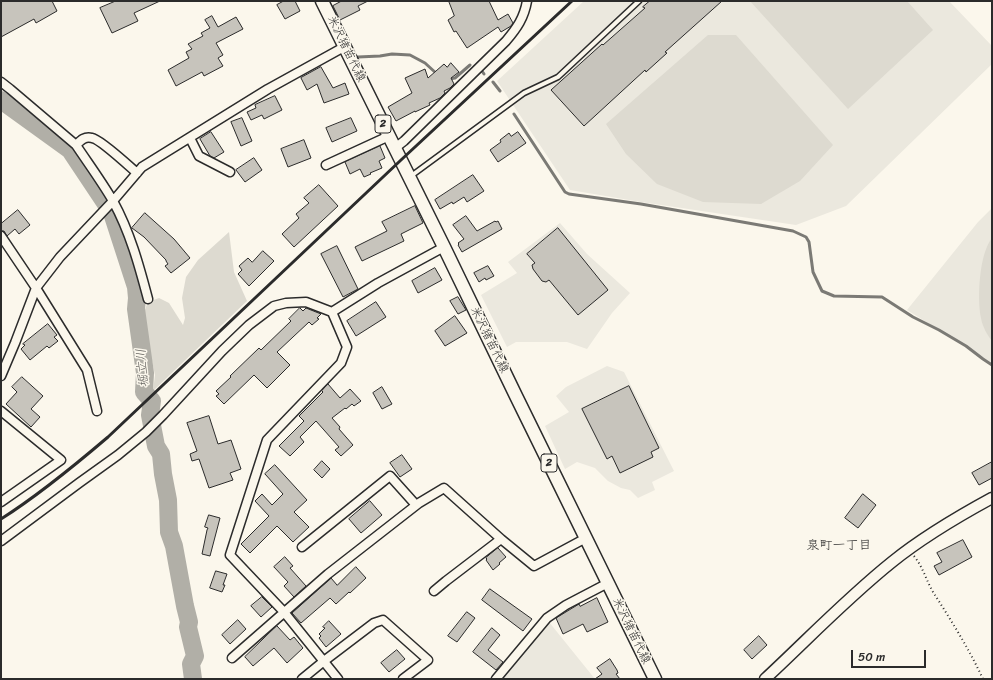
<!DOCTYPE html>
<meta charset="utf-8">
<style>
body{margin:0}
#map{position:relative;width:993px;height:680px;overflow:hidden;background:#fbf7ec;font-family:Sriracha,sans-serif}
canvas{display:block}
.frame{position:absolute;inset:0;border:2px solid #2b2b2b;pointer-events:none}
.scale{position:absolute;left:851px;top:650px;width:75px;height:18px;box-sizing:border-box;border:2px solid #2b2b2b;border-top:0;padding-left:5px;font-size:12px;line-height:14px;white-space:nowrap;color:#2b2b2b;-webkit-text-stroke:3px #fbf7ec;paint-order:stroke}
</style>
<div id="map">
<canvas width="993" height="680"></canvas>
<div class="frame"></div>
<div class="scale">50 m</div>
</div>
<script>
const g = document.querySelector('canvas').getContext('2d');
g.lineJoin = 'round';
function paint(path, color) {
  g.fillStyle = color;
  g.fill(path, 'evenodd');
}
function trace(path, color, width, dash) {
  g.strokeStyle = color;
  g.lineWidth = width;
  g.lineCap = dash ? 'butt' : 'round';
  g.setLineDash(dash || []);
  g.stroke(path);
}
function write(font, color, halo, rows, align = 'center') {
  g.font = font + ' Sriracha,"Klee One",sans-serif';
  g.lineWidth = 3;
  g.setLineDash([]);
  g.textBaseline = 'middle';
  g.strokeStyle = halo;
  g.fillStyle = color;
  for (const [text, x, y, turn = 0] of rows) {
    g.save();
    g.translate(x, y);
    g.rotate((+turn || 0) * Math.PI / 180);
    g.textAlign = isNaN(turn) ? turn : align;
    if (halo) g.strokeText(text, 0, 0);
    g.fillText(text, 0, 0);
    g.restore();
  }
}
paint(new Path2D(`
 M584 1H949L992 46V64L846 206 796 225 641 202 570 190 497 81Z
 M992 208V363L907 310 978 222Z
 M560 223 587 254 630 293 612 313 587 349 567 342H516L507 347 481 295 517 273 508 262Z
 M607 366 624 372 674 471 652 482 655 490 638 498 630 490 621 488 608 481 595 468 577 462 565 469 545 426 569 412 556 396 566 387Z
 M549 622 595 679H501L523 655Z`), '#ebe8de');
paint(new Path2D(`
 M750 1H907L933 30 848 109Z
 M708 35H736L833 145 800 181 761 204 703 202 657 184 626 154 606 124Z
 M229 232 234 272 247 301 153 391 155 375 148 342 142 317 148 302 159 298 169 303 183 325 185 318 182 298 186 277 198 260Z
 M992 238V341C987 335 982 325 981 318 977 299 979 254 992 238Z`), '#dddad0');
trace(new Path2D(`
 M358 57 380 56 392 54 410 55 425 63 437 74
 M482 71 484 74
 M449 79 455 78 470 65
 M493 82 500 91
 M514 114 565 192 569 194 641 204 793 231 806 237 809 242 813 272 822 291 834 296 882 297 913 317 939 330 966 346 983 359 992 365`), '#7b7a75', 3);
trace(new Path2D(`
 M1 100 70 150 112 213 136 287 137 298 136 309 145 373 144 392 152 401 150 415 156 446 161 454 163 474 168 500 169 532 174 546 185 606 189 622 188 627 195 656 191 664 193 679`), '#b1afa7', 18);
const building = new Path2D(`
 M1 1H52L57 11 36 23 34 19 1 37Z
 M116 1H160L134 13 138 21 112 33 100 8Z
 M284 1H295L300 11 285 19 277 5Z
 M342 1H368L358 6 360 10 340 20 333 6Z
 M449 1H489L498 20 508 14 513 23 511 26 501 32 498 27 467 48 456 31 454 32 448 20 454 16Z
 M650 1H722L665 52 667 53 646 72 645 70 584 126 551 90 602 44 603 45 645 8 643 7Z
 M212 16 218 27 236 17 243 29 216 43 223 55 218 58 223 66 204 76 202 72 176 86 168 70 189 58 186 52 192 49 188 44 203 36 201 33 210 28 205 20Z
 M451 63 459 72 451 78 454 84 450 88 444 91 445 93 440 98 429 103 430 105 415 112V111L396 121 388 107 412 93 405 78 425 69 428 78 444 64 447 67Z
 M321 67 333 88 345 83 349 94 324 103 317 84 307 90 301 78Z
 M275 96 282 110 264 119 262 115 251 120 247 112 256 108 255 105Z
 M242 118 252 141 241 146 231 122Z
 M351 118 357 131 332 142 326 128Z
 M211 132 224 152 214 158 210 156 200 139Z
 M518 132 526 143 498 162 490 150 501 142 500 140 509 133 511 136Z
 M304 140 311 158 288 167 281 149Z
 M380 146 385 158 379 161 382 168 370 173 371 174 364 177 360 169 350 174 345 162Z
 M254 158 262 170 245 182 236 170Z
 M473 175 484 191 467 202 464 197 453 204 452 202 440 209 435 200Z
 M319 185 338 206 294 247 282 234 299 218 296 214 309 203 304 198Z
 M415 206 423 223 401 234 404 241 362 261 355 247 387 231 382 222Z
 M18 210 30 225 19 234 15 229 7 236 4 231H1V224Z
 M145 213 174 239 190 258 171 273 165 266 168 264 166 261V260L144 237 132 228Z
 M466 216 477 231 495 221 496 222 498 221 502 229 462 252 458 245 459 244 458 243 464 239 453 225Z
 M558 228 608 290 578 315 549 280 546 282 542 281 533 269 532 265 535 263 527 254Z
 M337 246 358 289 343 297 321 254Z
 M263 251 274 261 249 286 238 274 242 270 239 266 248 258 252 262Z
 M488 266 494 276 486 280 485 278 479 282 474 273Z
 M435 268 442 280 418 293 412 281Z
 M458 297 466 310 458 314 450 301Z
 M376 302 386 317 356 336 347 321Z
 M300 308 303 311 306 308 321 314 317 318 319 319 312 325 309 322 277 352 290 365 267 388 254 375 224 404 216 396 219 394 216 391 231 377 230 376 259 348 261 350 291 321 289 319Z
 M455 316 467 333 445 346 435 331Z
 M48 324 57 335 54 337 58 341 49 348 47 346 30 360 21 349 25 345 23 344Z
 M22 377 43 396 31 409 40 417 31 427 6 404 17 392 12 387Z
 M328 384 340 398 350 389 361 401 354 406 352 404 346 409 345 408 332 418 340 427 339 429 353 445 341 456 335 450 339 447 316 421 300 437 304 442 290 456 279 446 304 421 299 416 323 392 322 391Z
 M629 386 659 448 651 452 653 457 620 473 612 456 607 459 582 409Z
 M382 387 392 404 382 409 373 393Z
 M209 416 218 444 231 440 241 469 230 473 233 480 209 488 199 459 192 461 190 454 197 451 187 423Z
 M402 455 412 469 400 477 390 463Z
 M322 461 330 469 322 478 314 470Z
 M992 462V478L979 485 972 473Z
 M275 465 307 500 294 512 309 527 293 542 277 526 250 553 241 544 269 516 255 501 262 494 272 505 283 494 265 474Z
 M863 494 876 505 858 528 845 518Z
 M370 501 382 515 361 533 349 519Z
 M209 515 220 518 210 556 202 554 207 530 208 528 205 527Z
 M963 540 972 557 939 575 934 566 942 562 937 553Z
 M498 548 506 557 499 563 500 564 493 570 486 560 487 559 486 558Z
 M285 557 293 566 290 568 306 586 294 597 284 586 288 582 274 567Z
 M356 567 366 578 350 593 349 592 336 604 330 598 301 623 292 613 331 578 337 585Z
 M216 571 227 574 223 585H225L222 592 210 588Z
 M490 589 532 619 523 631 482 600Z
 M262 597 272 607 261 617 251 606Z
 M597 598 608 622 587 632 583 624 563 634 556 618 579 604 580 606Z
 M467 612 475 618 457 642 448 636Z
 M238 620 246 629 230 644 222 635Z
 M329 621 341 634 326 647 319 638 321 636 319 634 325 628 323 627Z
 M277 626 290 640 294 637 303 648 287 663 274 648 253 666 245 657Z
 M492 628 500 635 488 650 503 662 496 670 473 652Z
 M759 636 767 645 752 659 744 650Z
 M397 650 405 659 389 672 381 663Z
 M610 659 617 670 618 673 616 674 620 679H595L602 674 597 668Z`);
paint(building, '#c7c4bc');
trace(building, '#2b2b2b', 1);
const service = new Path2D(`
 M411 176 524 93 558 77 639 1`);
const minor = new Path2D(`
 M1 82 10 89 76 145C88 163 102 182 113 201 130 232 139 265 148 299
 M190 138 199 156 230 172
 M76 145C81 140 85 136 92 138 100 139 129 166 137 173
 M395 148 404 141 506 41C517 28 524 18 527 1
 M326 165 389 136
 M1 236 36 288 87 370 97 411
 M332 312 378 283 444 247
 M1 376 15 343 36 288 60 257 113 201 142 167 268 89 344 47
 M1 411 61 460 1 502
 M501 539 534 566 586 538
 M1 541 79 483 118 455 146 432 163 415 222 351 249 325 274 306 286 303 306 302 332 312 347 347 341 363 267 440 230 555 284 612 338 679
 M302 547 390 476 416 505
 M232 658 328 574 419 503 444 488 501 539 446 581 434 591
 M302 679 324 661 374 623 383 620 428 660 403 679
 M496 679 547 618 566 605 608 583`);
const tertiary = new Path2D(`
 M765 679C807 640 847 598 892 562 923 537 957 517 992 498`);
const primary = new Path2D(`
 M322 1 444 247 516 396 655 679`);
trace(service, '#2b2b2b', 7);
trace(minor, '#2b2b2b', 11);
trace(tertiary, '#2b2b2b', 13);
trace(primary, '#2b2b2b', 15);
trace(new Path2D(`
 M914 556C923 567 926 580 933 592 951 620 969 649 983 679`), '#2b2b2b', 2, [1, 3]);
trace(service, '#fbf7ec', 4);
trace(minor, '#fbf7ec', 8);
trace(tertiary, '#fbf7ec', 10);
trace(primary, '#fbf7ec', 12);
trace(new Path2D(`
 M1 519C39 495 74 466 108 437L401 160 572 1`), '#2b2b2b', 3);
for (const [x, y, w] of [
 [383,124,16],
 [549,463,16]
]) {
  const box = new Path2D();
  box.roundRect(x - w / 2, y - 9, w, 18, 3);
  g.fillStyle = '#fbf7ec';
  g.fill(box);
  trace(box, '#2b2b2b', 1);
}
write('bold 11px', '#2b2b2b', null, [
 ["2",383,124],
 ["2",549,463]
]);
write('12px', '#2b2b2b', '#fbf7ec', [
 ["米沢猪苗代線",346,49,64],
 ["米沢猪苗代線",489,340,64],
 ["米沢猪苗代線",631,631,64]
]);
write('italic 13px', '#5a5956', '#fbf7ec', [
 ["堀立川",143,368,-95]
]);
write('13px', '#2b2b2b', '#fbf7ec', [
 ["泉町一丁目",839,546]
]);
</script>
